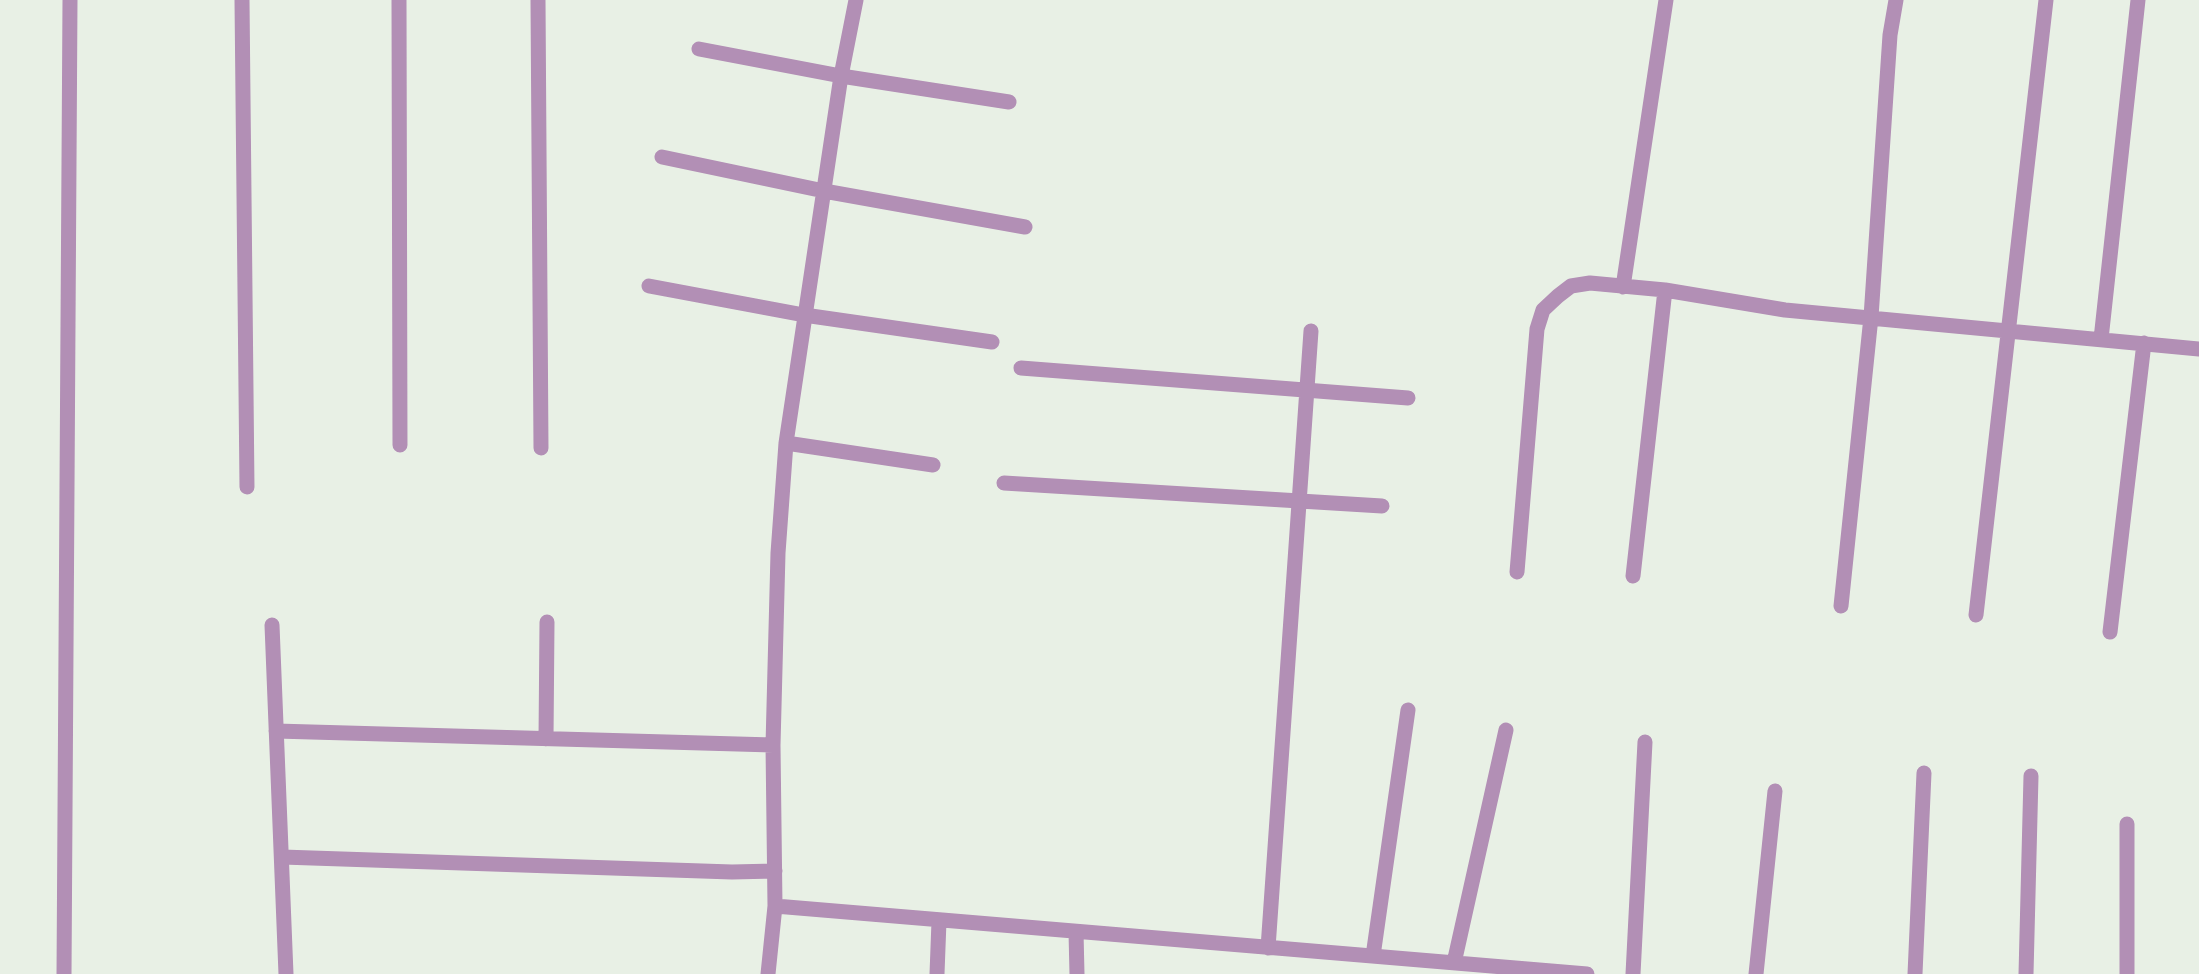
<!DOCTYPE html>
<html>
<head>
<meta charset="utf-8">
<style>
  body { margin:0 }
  canvas { display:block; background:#e8f0e5 }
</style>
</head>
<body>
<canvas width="2199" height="974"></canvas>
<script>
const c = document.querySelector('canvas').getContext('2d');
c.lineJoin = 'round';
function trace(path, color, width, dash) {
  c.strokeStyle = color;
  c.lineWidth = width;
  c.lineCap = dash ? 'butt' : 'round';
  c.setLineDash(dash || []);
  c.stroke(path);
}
const minor = new Path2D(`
  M242,0l5,487
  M399,0l1,445
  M538,0l3,448
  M699,49l142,27 168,26
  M662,157l162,34 201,36
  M649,286l155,29 188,27
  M1623,287l43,-287
  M2101,339l37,-339
  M1021,368l387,30
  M786,443l147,22
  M1004,483l378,23
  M1517,572l20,-243 6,-19 15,-14 13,-10 19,-3 75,7 120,20 414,39
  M1633,576l32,-286
  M1841,606l30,-289 19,-282 6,-35
  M1976,615l70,-615
  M272,625l14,349
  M2110,632l34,-289
  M276,731l497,14
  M546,739l1,-117
  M282,857l450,15 43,-1
  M775,906l812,68
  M1076,932l1,42
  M1268,948l43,-617
  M1373,956l35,-246
  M1454,963l52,-233
  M64,974l6,-974
  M768,974l7,-68 -2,-161 5,-192 8,-110 55,-367 15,-76
  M937,974l2,-53
  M1633,974l12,-232
  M1756,974l19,-183
  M1915,974l9,-201
  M2026,974l5,-198
  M2127,974v-150`);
trace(minor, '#b28fb5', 15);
</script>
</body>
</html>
